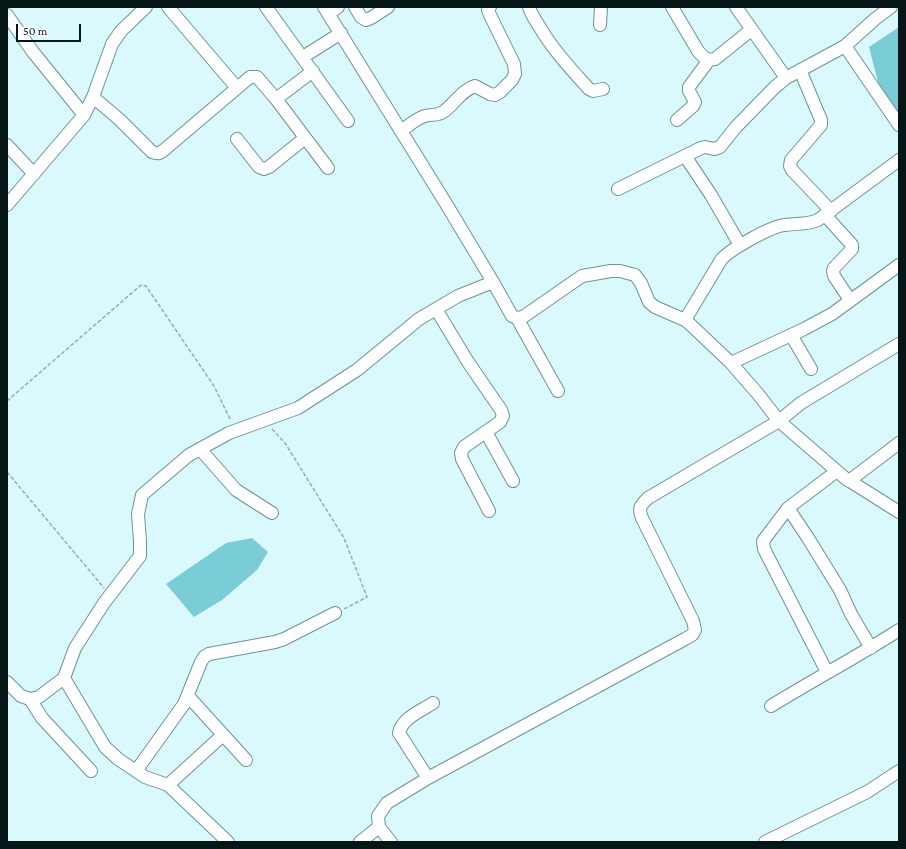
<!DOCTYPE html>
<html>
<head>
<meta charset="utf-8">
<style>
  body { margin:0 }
  #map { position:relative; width:906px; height:849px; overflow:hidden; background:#daf9fd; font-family:"Crimson Pro",serif }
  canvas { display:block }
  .frame { position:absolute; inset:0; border:8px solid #061516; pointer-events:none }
  .scale { position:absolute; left:16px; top:24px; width:65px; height:18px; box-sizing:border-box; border:2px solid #061516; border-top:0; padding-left:5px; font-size:12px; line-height:14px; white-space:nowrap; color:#061516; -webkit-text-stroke:3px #fff; paint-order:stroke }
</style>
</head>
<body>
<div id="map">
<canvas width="906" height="849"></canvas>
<div class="frame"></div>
<div class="scale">50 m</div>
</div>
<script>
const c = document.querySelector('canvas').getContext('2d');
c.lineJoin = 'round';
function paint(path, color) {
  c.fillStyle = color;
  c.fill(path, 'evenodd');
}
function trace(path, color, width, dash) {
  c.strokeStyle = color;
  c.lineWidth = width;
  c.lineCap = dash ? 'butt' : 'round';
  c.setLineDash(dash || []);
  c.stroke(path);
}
const water = new Path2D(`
  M899,27v86l-20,-27 -10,-39z
  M252,538l16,14 -11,18 -35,30 -28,17 -28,-33 60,-41z`);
const path = new Path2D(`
  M7,401l134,-116 5,1 68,100 17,35
  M272,429l13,14 59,95 23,59 -23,12
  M7,472l97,116`);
const minor = new Path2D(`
  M168,7l69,81
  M266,7l82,114
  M324,7l121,195 48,80 19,34 5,2 6,-1 59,-41 29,-5h9l15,4 6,8 8,19 6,5 30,13 7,6 39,37 27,31 21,27 66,57 54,34
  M355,7l6,10 5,3 5,-2 17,-11
  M529,7c2,7 6,13 10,19 14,24 32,43 50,63l4,2 10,-2
  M672,7l26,44c6,7 9,10 17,8l36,-29
  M736,7l50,71
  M328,14l10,-7
  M7,15l26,37 51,63
  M600,25l1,-18
  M845,46l54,79
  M303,57l38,-24
  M800,70l21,50v5l-30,35 -1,6 2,4 39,41
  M93,97l27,23 32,32c5,2 7,2 12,-2l86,-73h7l19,22 52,69
  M276,99l37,-28
  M677,120l16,-14 2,-4 -6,-11v-4l20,-27
  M401,131c7,-5 16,-13 24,-15 7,-2 12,0 18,-4 12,-8 17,-21 32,-26l15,8 5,1 5,-3 12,-12 3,-6 -1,-10 -24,-49 -2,-5 2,-3
  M237,139l22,28 5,2 5,-2 36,-29
  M7,145l27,29
  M685,156l26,39 29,50
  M618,189l83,-41 4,-1 9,2 6,-2 16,-20 39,-40 11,-9 59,-32 30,-27 16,-12
  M7,205l77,-90 9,-18 19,-53 9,-13 25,-24
  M825,215l27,30v4l-18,19 -1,3 1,5 16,24
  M436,309l32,53 33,48 2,6 -3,6 -36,25 -3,6 1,6 27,52
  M517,318l41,73
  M685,320l36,-60c8,-10 50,-34 64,-35 12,-2 22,0 33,-5l81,-60
  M791,335l20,34
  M731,363l73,-34 28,-15 67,-49
  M486,432l27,49
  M200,449l36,41 36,23
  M849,481l50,-38
  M788,508l20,30 32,52 11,24 20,34
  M827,672l-63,-123 -1,-8 25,-33 49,-37
  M64,678l41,69 13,12 27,18 23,8 60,57
  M7,682l14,14 9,3 9,-2 25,-19 11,-30 29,-45 36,-47v-15l-2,-27 4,-19 47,-40 40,-22 69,-25 59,-38 62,-51 39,-23 35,-14
  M188,696l58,64
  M30,699l12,19 49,53
  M771,706c42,-26 86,-49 128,-76
  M136,771l48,-67 17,-42 3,-5 5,-3 66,-12 9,-3 51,-26
  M428,778l-29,-45c3,-15 22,-22 34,-30
  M168,785l55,-50
  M360,842l19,-15
  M391,842l-12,-15 -1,-11 9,-13 41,-25 257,-139 7,-4 3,-5 -2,-9 -51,-103c-4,-10 -2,-12 6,-20l131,-77 22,-18 98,-59
  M765,842l102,-50 32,-21`);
paint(water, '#7acdd6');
trace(minor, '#6d9296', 14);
trace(path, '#94adb0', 1.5, [4, 2]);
trace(minor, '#fff', 12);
</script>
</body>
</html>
